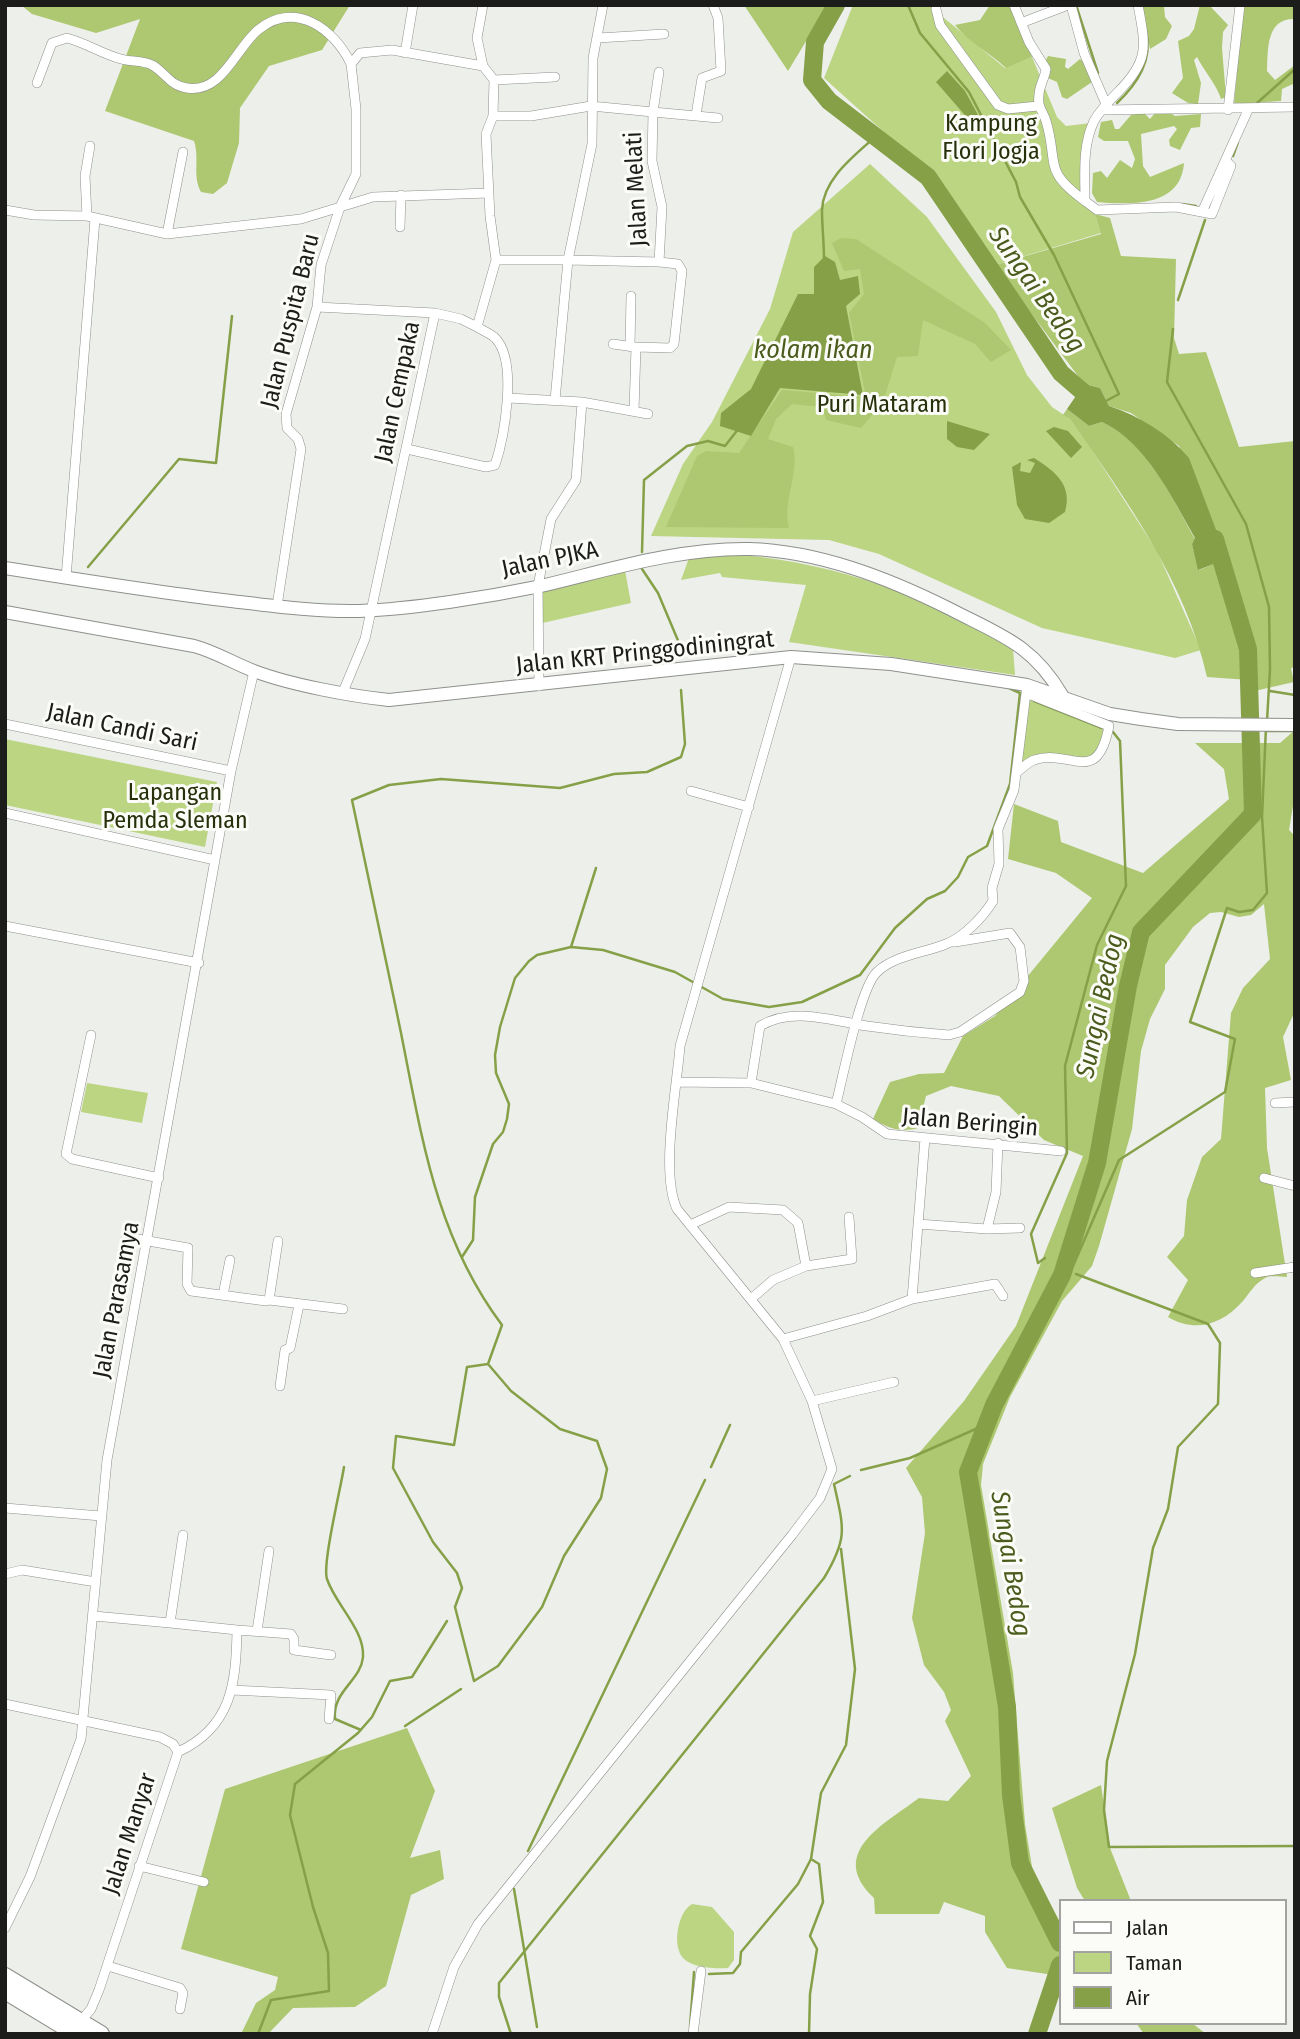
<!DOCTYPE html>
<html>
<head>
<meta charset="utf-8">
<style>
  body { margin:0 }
  #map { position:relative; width:1300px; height:2039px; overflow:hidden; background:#edefea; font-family:"Fira Sans Condensed",sans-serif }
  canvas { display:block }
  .frame { position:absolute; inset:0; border:7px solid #1c1d1b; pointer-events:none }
  .legend { position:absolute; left:1059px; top:1899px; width:228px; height:126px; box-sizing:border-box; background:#fbfcf8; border:2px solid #a2a3a0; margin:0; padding:9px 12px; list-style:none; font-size:21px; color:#1c1d1b }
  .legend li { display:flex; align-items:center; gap:14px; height:35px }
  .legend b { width:35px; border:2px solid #a2a3a0 }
</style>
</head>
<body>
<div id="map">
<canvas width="1300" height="2039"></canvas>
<div class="frame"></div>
<ul class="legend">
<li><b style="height:9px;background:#fff"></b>Jalan</li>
<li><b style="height:19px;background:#bbd583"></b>Taman</li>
<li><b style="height:19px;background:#86a048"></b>Air</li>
</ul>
</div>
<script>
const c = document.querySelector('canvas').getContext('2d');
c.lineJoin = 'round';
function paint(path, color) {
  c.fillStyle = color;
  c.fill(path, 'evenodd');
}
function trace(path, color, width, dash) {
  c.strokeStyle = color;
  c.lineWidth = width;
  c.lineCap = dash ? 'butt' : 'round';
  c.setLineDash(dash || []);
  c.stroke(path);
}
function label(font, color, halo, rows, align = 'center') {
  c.font = font + ' "Fira Sans Condensed",sans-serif';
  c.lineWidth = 6;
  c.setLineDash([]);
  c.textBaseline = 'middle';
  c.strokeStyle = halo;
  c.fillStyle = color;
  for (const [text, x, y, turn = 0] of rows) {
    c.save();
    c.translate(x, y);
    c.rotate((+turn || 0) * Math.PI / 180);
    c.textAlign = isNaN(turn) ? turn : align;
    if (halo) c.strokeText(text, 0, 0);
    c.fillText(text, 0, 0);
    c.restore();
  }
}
const green = new Path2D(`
  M853,5h81l-1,4 72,59 27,-11 25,60 9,9 25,-3 -8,81 12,10 6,19 -106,32 -59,-86 -112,-101z
  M870,164l57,53 69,95 31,63 25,32 18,12 18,25 69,107 44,99 -26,8 -133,-30 -163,-74 -50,-14 -178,-4 32,-72 29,-42 58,-113 23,-77z
  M743,555c94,9 191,42 270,94l2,26 -226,-33 17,-57 -84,-8 -2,-4 -39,7 8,-22z
  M624,565l7,38 -93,21v-38z
  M1025,695l82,30 -11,32 -52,1 -28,15z
  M5,739l212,43 -12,65 -200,-42z
  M87,1083l61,10 -6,30 -61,-11z
  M692,1904l20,3 22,25v28l-6,8c-12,1 -34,0 -44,-9 -13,-12 -6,-48 8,-55z`);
const forest = new Path2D(`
  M21,5h329l-28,45 -53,16 -29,42 -1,35 -12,40 -14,11 -12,-2c-9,-17 -1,-33 -7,-51l-89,-30 35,-92 -44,14 -64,-19z
  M744,5h84l-40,66z
  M990,5h20l22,52 -26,11c-17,-16 -37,-25 -51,-43l25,-5z
  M1141,5l23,1 1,11 7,9 -6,13 -16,10z
  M1200,5h9l19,20 -5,7 -1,16 4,49 -5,2c-4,-14 -17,-28 -24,-42l-3,3 7,23 -3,21 -10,-1 -16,-10 11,-15 -5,-37 11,-5 5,-7z
  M1243,5h52v14c-29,-1 -27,30 -28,52l8,9 20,-15v18l-13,6 -1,12 -47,3z
  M1048,56l18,3 -1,8 3,2 12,-10 5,4 7,19 -25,17 -5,-2 -5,-15 -9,-4 1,-9 -4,-7z
  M1156,112h13l6,4 26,-2 -1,13 -9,1 -11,22 -10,-4 -1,-6 8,-11 -3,-3 -33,8 2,32 7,11 34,-14c-3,44 -53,42 -87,39l-5,-9 1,-20 8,-2 6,7 13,-18 12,8 3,-9 -7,-18h-24l-6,-4 3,-15 11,-2 3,9h4l12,-14 13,-2 6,6z
  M1095,214l15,4 11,38 55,3 -2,79 5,16 27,-2 33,95 56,-6v226l-4,1 3,14 -44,10 -1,-12 -42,-3c-21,-95 -82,-179 -137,-258l-7,-4 4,-6 22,17 13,-4c45,20 70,76 93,117l-3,5 7,26 27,-11 -47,-113 -48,-33 -22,-7 -9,-18 -16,-4 -89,-119 106,-31z
  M841,238l15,1 129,84 26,27 -20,12 -16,-18 -52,-24 -5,36 -21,1 -14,45 -22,26 -35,-8 -4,-13 -30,-3 -16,15 -8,20 25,8c7,27 -11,53 -4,81l-123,-1 31,-71 9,-5 33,2 43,-63 84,7 -17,-84 15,-19 -4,-25 -16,2 -12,-28z
  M1295,730v64l-6,36 6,6v175l-12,26 8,43 -26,8 2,60 20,129c-7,0 -16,-2 -22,1 -11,6 -15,15 -23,24 -21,23 -47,31 -74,15l20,-37 -21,-23 17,-21 3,-36 15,-43 19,-18 10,-126 12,-25 27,-29 -6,-55 -13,11 -12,2 -18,-5 -11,1 -17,14 -28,38v24l-15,30 -9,32 -9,78 -33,117 -7,20 -30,35 -52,96 -27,67 -2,21 32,188 12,151 8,49 27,49v54l-53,-8 -22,-36v-16l-41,-14 -5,12h-64l-1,-16c-47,-45 9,-73 45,-100l29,3 23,-25 -26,-55 6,-11 -7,-18 -20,-27 -12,-47 13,-85 -3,-36 -16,-29 58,-67 52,-75 67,-170 -39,-16 -45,-44 -48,-10 -25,10 -8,32c-18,5 -30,0 -45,-9l17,-37 29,-8 25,-1 19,-37 32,-20 97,-118 -36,-25 -48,-14 6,-55 44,17 3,21 82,31 86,-74 -5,-30 -29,-26h85z
  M407,1728l28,63 -25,67 30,-8 4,29 -33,16 -25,91 -31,21 -62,1 -25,26h-27l15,-31 19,-13 3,-13 -97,-28 44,-160z
  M1101,1785l9,63 21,53h-46l-8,-13 -25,-80z
  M1136,2023h56l14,11h-62z`);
const water = new Path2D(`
  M947,71l18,20 19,35 -7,3 -41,-47z
  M825,256l10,6 5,18 18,-4 2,18 -14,12 17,89 -83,-7 -29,48 -31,-10 1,-13 30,-24 47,-95h16v-27z
  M1084,384l16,4 9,18c30,10 59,27 80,52l38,101 -29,11 -6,-26 3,-6c-23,-40 -49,-96 -93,-116l-13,4 -22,-17z
  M947,421l43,13 -16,16 -17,-3 -10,-8z
  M1054,427l14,4 14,16 -11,11 -25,-27z
  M1034,458c21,13 39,27 31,54l-16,11 -24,-4 -8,-14 -5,-38 9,-5 -1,9 10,2 5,-10 -8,-3z`);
const stream = new Path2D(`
  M908,5l12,28 49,59 47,90 4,15 34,58 65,139 -15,8
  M1076,5l22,68
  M1117,103c21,-20 36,-43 29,-73
  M1256,104l39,-35
  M1233,156l5,-14
  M1182,204l14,2
  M824,259c0,-16 -2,-33 -2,-49 1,-31 32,-54 53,-73
  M1178,300l27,-80
  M1173,329l-6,53 79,142 23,83 1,62 -3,52
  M642,552l2,-72 43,-34 21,-5 17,5 14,-18
  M88,567l91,-108 37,4 16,-147
  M642,569l16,24 24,57
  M1009,688l13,6
  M1270,691l25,4
  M1034,701l68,27
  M1267,731h28
  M571,947l25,-79
  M462,1257l11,-17 2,-43 18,-53 10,-12 4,-13 2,-15 -13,-31 -1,-18 5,-28 15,-49 14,-17 8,-6 34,-8 32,3 72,22 48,27 46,8 33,-5 58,-27 35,-47 32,-29 18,-8 13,-14 10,-20 19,-11 23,-62 10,-91
  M1045,1258l-7,5 -7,-29 36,-81 -2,-87 32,-121 29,-59 -6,-145 -7,-9
  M1073,1266l46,-106 106,-68 10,-53 -45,-17 37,-114 12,4 14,-2 14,-17 -5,-76 4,-90
  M1076,1274l132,50 12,19 -2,61 -40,43 -10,62 -15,39 -18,106 -28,107 -3,49 5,37 186,-1
  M488,1364l-21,3 -13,78 -58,-9 -3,32 40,74 24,31 5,15 -7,19 19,74 24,-15 44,-59 22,-51 37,-58 6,-29 -10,-28 -37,-12 -49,-38 -23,-27 14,-39c-66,-88 -80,-187 -101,-292 -16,-78 -33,-156 -49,-233l37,-15 52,-6 119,9 54,-14 33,-2 34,-15 4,-13 -4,-54
  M344,1467c-3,20 -22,97 -17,112 8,25 38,51 36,78 -2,24 -31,34 -28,62l26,11
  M711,1467l19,-42
  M861,1470l49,-12 77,-34
  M405,1726l56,-37
  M528,1851l177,-371
  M514,1889l23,138
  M709,1974l24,-1 7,-9 1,-12 57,-68 13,-25 10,-66 25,-48 9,-76 -14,-120
  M690,2027l4,-55
  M258,2034l13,-34 58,-9 -1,-38 -15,-46 -23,-92 5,-31 63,-51 14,-16 18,-36 22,-4 35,-56
  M511,2034l-12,-37v-14l325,-405c24,-40 20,-49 10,-94l16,-8
  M809,2034l1,-40 7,-45 -7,-13 13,-34 -4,-38 -8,-5`);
const river = new Path2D(`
  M836,5l-21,37 -3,38 17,21 99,76 133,196 37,32
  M1060,1943l-40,-80 -9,-68 -4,-88 -39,-235 26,-67 68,-130 35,-112 31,-177 13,-54 112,-118 -5,-165 -33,-110
  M1037,2034l23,-69`);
const street = new Path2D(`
  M483,5l-6,33 6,28 11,14 -1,36 -7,18 4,82 6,44
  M1014,5l15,37 17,27c-1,9 -7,17 -7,26 -2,12 4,16 7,26 13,43 -4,49 39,80
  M1071,5l13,48 22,51
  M1138,5c8,42 11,56 -20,87 -9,9 -18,18 -24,29 -12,25 -9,54 -9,80l12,9 79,-3 36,7 19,-48 -5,-5
  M936,9l4,16 58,80 10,4 30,-3
  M1021,23l47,-18
  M598,38l66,-4
  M405,53l8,-48
  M659,72l-6,40 65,6
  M494,80l61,-3
  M37,83l15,-40 15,-5c19,5 35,16 54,21 11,3 21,1 31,6 13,7 18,21 35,23 35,6 49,-40 71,-58 36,-30 76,-2 93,34
  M1102,110l193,-3
  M1228,110l12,-105
  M696,115l6,-37 19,-7 -3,-53 -5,-13
  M493,116h38l60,-10 62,6 -1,49 10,46 -3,55 -91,-2 -13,140
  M5,210l29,5 53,1 80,18 134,-15 72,-22 116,-4
  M1202,212l46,-102
  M87,216l-2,-40 5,-30
  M400,227l1,-32
  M167,234l16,-82
  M317,307l118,6
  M613,344l21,3
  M630,346l1,-50
  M508,398l74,4 -6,78 -25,39 -13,67 1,100
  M582,402l66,12
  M634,411l2,-64 34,1 4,-4 8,-73 -4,-7 -19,-2
  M407,449l79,18 9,-2c9,-27 23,-102 1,-126 -4,-5 -13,-8 -19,-12
  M66,578l29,-359
  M277,606l24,-157 -3,-10 -11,-11 -1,-14 31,-107 4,-42 19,-58 16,-33v-65l-5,-45 9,-11 32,-3 91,16
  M343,692l22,-53 70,-326 26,6 16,8 19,-67h72l24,-116 1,-86 10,-53
  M5,724l226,47
  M1016,773c5,-4 11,-10 18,-13 37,-12 63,28 75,-34l-83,-33
  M691,791l58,16
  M5,813l210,47
  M5,926l194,37
  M91,1035l-25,119 6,5 87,19
  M677,1082l74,1 85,21 26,13 25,17 174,17
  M751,1083l9,-57c33,-20 73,-5 107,0 27,4 54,7 82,9l11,-3 60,-40 4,-11 -4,-34 -10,-14 -55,9
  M1275,1103l20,-1
  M836,1104c7,-27 24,-116 41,-132 18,-17 47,-19 69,-28 18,-7 37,-27 47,-43l-1,-13 7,-24 -1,-35 16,-39 13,-105
  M1264,1178l31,8
  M918,1224l69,5 33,-1
  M690,1225l39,-18 54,3 15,13 8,43 -33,14 -22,19
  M987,1229l9,-37 2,-49
  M126,1237l62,11 -1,36 4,7 75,10 3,-1 9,-59
  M806,1266l46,-7 -3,-42
  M1255,1273l40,-6
  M223,1295l7,-35
  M912,1299l83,-15 8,12
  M269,1300l74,9
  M783,1339l84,-23 45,-17 13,-161
  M280,1386l5,-36 5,-2 9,-43
  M812,1401l82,-19
  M5,1508l96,8
  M5,1574l17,-4 74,12
  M94,1616l76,7 13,-88
  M170,1623l67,7c-1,53 -5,97 -59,122
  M237,1630l54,4 3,5v11l37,5
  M257,1631l12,-80
  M232,1690l99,5 -2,24
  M5,1704l155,33 13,7 5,8 -79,238 -8,19 -10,12
  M139,1866l65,16
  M5,1928l25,-51 51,-138 26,-279 124,-689 23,-100
  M108,1966l72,22 3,5 -3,16
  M432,2034l22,-67 24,-43 314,-389 28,-37 12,-29 -20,-68 -29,-62 -106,-130c-17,-36 0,-122 3,-163l111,-389
  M693,2034l8,-63`);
const secondary = new Path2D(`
  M5,568c75,12 151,24 226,33 42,5 86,11 128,10 54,-2 129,-14 182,-25 68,-16 136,-38 208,-37 70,2 139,29 201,60 50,26 82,35 112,86
  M5,612l189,34c22,6 39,17 60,25 37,14 97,25 135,29l402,-43 100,7 136,21 83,29 31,5 37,5 117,1`);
const highway = new Path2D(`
  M5,1976l96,58
  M5,1991l71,43`);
const parkNames = [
  ["Kampung",991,124],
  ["Flori Jogja",991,152],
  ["Puri Mataram",882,405],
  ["Lapangan",175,793],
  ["Pemda Sleman",175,821]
];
const streetNames = [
  ["Jalan Melati",637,189,-93],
  ["Jalan Puspita Baru",291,321,-76],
  ["Jalan Cempaka",398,392,-78],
  ["Jalan PJKA",550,560,-12],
  ["Jalan KRT Pringgodiningrat",645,653,-6],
  ["Jalan Candi Sari",122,728,12],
  ["Jalan Beringin",970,1123,5],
  ["Jalan Parasamya",117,1300,-79],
  ["Jalan Manyar",130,1834,-72]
];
const waterNames = [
  ["Sungai Bedog",1036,290,55],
  ["kolam ikan",813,351],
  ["Sungai Bedog",1101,1006,-78],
  ["Sungai Bedog",1010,1564,81]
];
paint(green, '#bbd583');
paint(forest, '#adc870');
paint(water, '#86a048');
trace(stream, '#86a048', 2.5);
trace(river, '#86a048', 18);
trace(street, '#8e908c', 10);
trace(secondary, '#8e908c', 14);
trace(highway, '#8e908c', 18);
trace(street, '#fff', 9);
trace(secondary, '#fff', 12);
trace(highway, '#fff', 16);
label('24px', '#26310b', '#fbfcf8', parkNames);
label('24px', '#1c1d1b', '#fbfcf8', streetNames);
label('italic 26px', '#4a5b1c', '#fbfcf8', waterNames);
</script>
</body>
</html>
